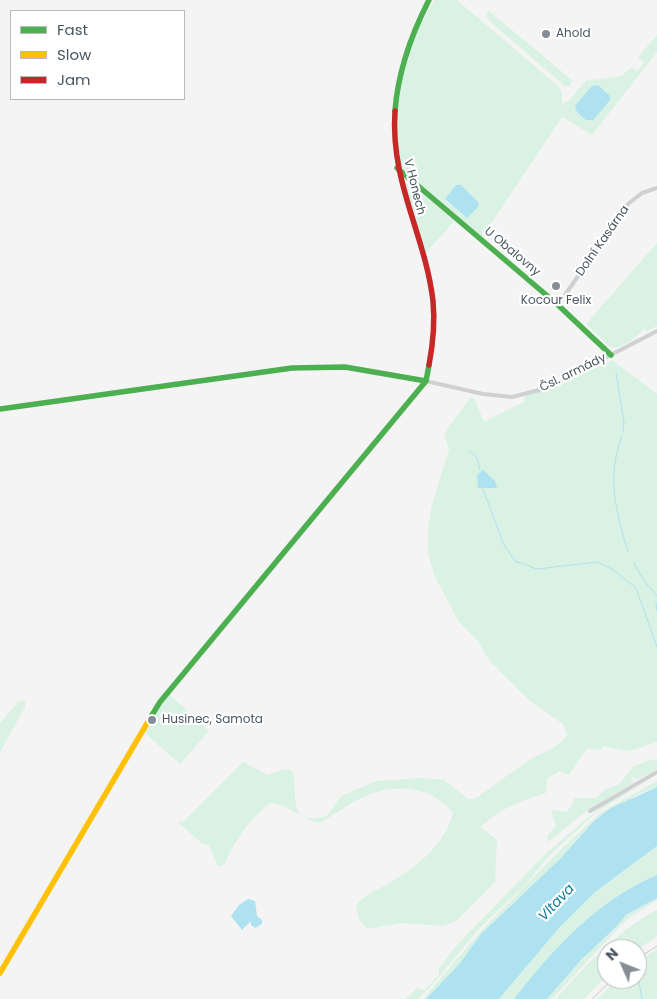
<!DOCTYPE html>
<html>
<head>
<meta charset="utf-8">
<style>
  body { margin:0 }
  #map { position:relative; width:657px; height:999px; overflow:hidden; background:#f4f4f4; font-family:Poppins,sans-serif }
  canvas { display:block }
  .legend { position:absolute; left:10px; top:10px; width:175px; height:90px; box-sizing:border-box; background:#fff; border:1px solid #b7bbc0; margin:0; padding:6px 9px; list-style:none; font-size:15px; color:#4a5661 }
  .legend li { display:flex; align-items:center; gap:10px; height:25px }
  .legend b { width:25px; border:1px solid #b7bbc0 }
  .north { position:absolute; left:597px; top:939px; width:50px; height:50px; box-sizing:border-box; background:#fff; border:1px solid #b7bbc0; border-radius:50%; rotate:314deg; font-size:14px; font-weight:700; line-height:20px; text-align:center; color:#4a5661 }
  .north::after { content:''; display:block; margin:auto; width:18px; height:22px; background:#868d94; clip-path:polygon(50% 0,100% 100%,50% 72%,0 100%) }
</style>
</head>
<body>
<div id="map">
<canvas width="657" height="999"></canvas>
<ul class="legend">
<li><b style="height:6px;background:#4caf50"></b>Fast</li>
<li><b style="height:6px;background:#ffc107"></b>Slow</li>
<li><b style="height:6px;background:#c62828"></b>Jam</li>
</ul>
<div class="north">N</div>
</div>
<script>
const c = document.querySelector('canvas').getContext('2d');
c.lineJoin = 'round';
function paint(path, color) {
  c.fillStyle = color;
  c.fill(path, 'evenodd');
}
function trace(path, color, width, dash) {
  c.strokeStyle = color;
  c.lineWidth = width;
  c.lineCap = dash ? 'butt' : 'round';
  c.setLineDash(dash || []);
  c.stroke(path);
}
function label(font, color, halo, rows, align = 'center') {
  c.font = font + ' Poppins,sans-serif';
  c.lineWidth = 4.5;
  c.setLineDash([]);
  c.textBaseline = 'middle';
  c.strokeStyle = halo;
  c.fillStyle = color;
  for (const [text, x, y, turn = 0] of rows) {
    c.save();
    c.translate(x, y);
    c.rotate((+turn || 0) * Math.PI / 180);
    c.textAlign = isNaN(turn) ? turn : align;
    if (halo) c.strokeText(text, 0, 0);
    c.fillText(text, 0, 0);
    c.restore();
  }
}
const green = new Path2D(`
  M435,0h22l101,86 4,6v12l6,-3 18,-20 35,-5 11,-9 2,3 4,1 6,-9 -6,-5 19,-22v17l-65,83 -30,-18 -80,120 -82,-71c-2,-16 -5,-33 -4,-50 2,-41 16,-82 39,-116zM456,185h5l18,18 -12,15 -22,-18z
  M489,11l83,69 -2,6h-5l-78,-67 -1,-6z
  M409,182l45,39 -29,33 -21,-70z
  M657,243v83l-10,5 -3,-3c-7,9 -22,22 -34,19l-24,-23z
  M612,360l45,34v348l-28,9 -25,-5 -4,4 -13,-2 -18,27 -9,-4 -13,8 -1,14c-27,8 -44,15 -66,34l17,13 -2,42 -38,38 -13,6 -42,-3 -35,6 -8,-9 -3,-15c9,-10 17,-13 28,-19 30,-17 60,-39 69,-73 -20,-25 -50,-29 -80,-20 -19,6 -36,21 -54,30 -18,-4 -31,-19 -49,-20 -21,16 -36,39 -46,62l-6,2 -9,-22 -7,-2 -25,-21 7,-1 59,-59 24,13 18,-6 6,1c11,17 -10,58 36,46l14,-20 35,-15 46,-3 22,2 24,19h7c17,-12 34,-25 51,-37 14,-10 32,-12 41,-28l-4,-10 -32,-22 -40,-39 -13,-22 -19,-19 -25,-47 -6,-22v-24l4,-24 17,-56 -5,-15 26,-36h4l10,24 40,-20 1,-7 27,-6z
  M169,694l40,37 -29,33 -35,-31z
  M25,700v7l-25,45v-29l18,-21z
  M657,759v10l-21,11 -2,-3 -3,1 3,3 -2,2 -44,27 -40,32 -1,-6 9,-10 -5,-16 16,2 8,-14h21l10,-9 12,-4 15,-18 13,-6z
  M649,780l-51,31 -50,46 -22,27 -47,45 -46,55 -15,15h-12l11,-11 7,2 15,-15v-7l17,-22 90,-93 57,-48z
  M657,781v6l-19,7 -44,27 -34,38 -79,75 -21,29 -34,36h-3l58,-68 78,-80 41,-38z
  M657,846v29c-61,25 -103,74 -143,124h-15l60,-71 36,-36z
  M657,898v2l-31,20 -74,79h-5l34,-39 34,-32 11,-13z
  M657,910v26l-20,14 -30,-1v27l-23,23h-28c29,-33 62,-69 101,-89z
  M657,949v50h-60l21,-20h19v-16z`);
const water = new Path2D(`
  M598,85l12,11v4l-17,20h-7l-9,-8 -2,-6 17,-20z
  M456,185h5l18,18 -1,4 -11,11 -22,-19z
  M483,470l12,11 2,7h-19l-1,-13z
  M657,787v59l-62,46 -36,36 -60,71h-73l34,-36 21,-29 79,-75 34,-38 17,-13z
  M657,875v23l-31,17 -11,13 -34,32 -34,39h-33c39,-50 83,-99 143,-124z
  M248,899l7,2 2,15 5,4v4l-7,4 -4,-3v-4l-9,9 -11,-14 8,-11z`);
const stream = new Path2D(`
  M616,373l8,49 -1,10
  M622,436c-16,43 -6,74 6,116
  M469,450l8,8 3,12
  M483,489l21,56 11,16 22,8 60,-7 15,7 24,19 21,59
  M634,563l10,18 13,15
  M656,603l1,8
  M637,972l5,27`);
const street = new Path2D(`
  M558,305l70,-101 14,-11 15,-5
  M426,381l57,13 29,3 35,-9 110,-57
  M590,811l67,-39`);
const fast = new Path2D(`
  M395,111c3,-40 16,-76 34,-111
  M397,168l161,137 53,50
  M0,409l292,-41 53,-1 81,14
  M149,720l11,-18 266,-321 3,-16`);
const slow = new Path2D(`
  M0,973l149,-253`);
const jam = new Path2D(`
  M395,111c-5,71 30,123 38,190 2,21 0,43 -4,64`);
const rail = new Path2D(`
  M637,959l20,-13
  M592,999l21,-20`);
const markers = [
  [546,34,5,"#868d94"],
  [556,286,5,"#868d94"],
  [152,720,5,"#868d94"]
];
const poiNames = [
  ["Ahold",556,34],
  ["Kocour Felix",556,301,"center"],
  ["Husinec, Samota",162,720]
];
const streetNames = [
  ["V Honech",414,187,76],
  ["Dolní Kasárna",603,241,-55],
  ["U Obalovny",512,252,40],
  ["Čsl. armády",573,373,-26]
];
const waterNames = [
  ["Vltava",557,903,-47]
];
paint(green, '#d9f2e3');
paint(water, '#aee2f0');
trace(stream, '#aee2f0', 1);
trace(street, '#ced0d2', 4);
trace(fast, '#4caf50', 5.5);
trace(slow, '#ffc107', 5.5);
trace(jam, '#c62828', 5.5);
trace(rail, '#c9cacc', 1);
for (const [x, y, r, color] of markers) {
  const dot = new Path2D();
  dot.arc(x, y, r, 0, 2 * Math.PI);
  c.fillStyle = color;
  c.fill(dot);
  trace(dot, '#fff', 2);
}
label('12px', '#4a5661', '#fff', poiNames, 'left');
label('12px', '#4a5661', '#fff', streetNames);
label('italic 14px', '#0c7c9b', '#fff', waterNames);
</script>
</body>
</html>
